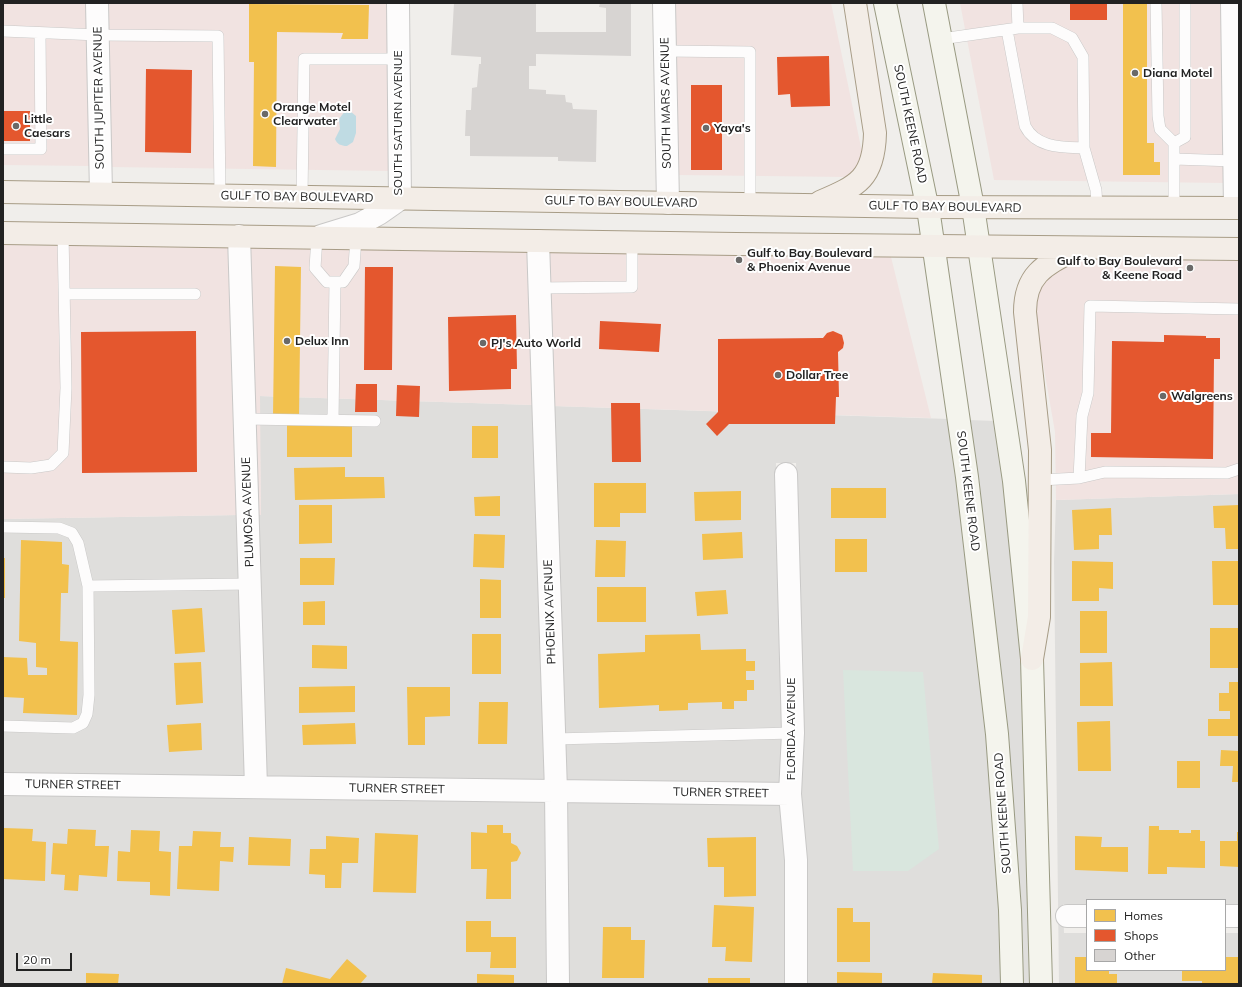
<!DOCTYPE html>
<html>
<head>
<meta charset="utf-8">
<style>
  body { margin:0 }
  #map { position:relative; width:1242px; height:987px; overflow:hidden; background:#f0eeeb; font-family:Mulish,sans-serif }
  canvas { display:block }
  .frame { position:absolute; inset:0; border:4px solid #222; pointer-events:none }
  .legend { position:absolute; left:1086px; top:899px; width:140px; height:72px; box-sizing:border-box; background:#fff; border:1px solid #a7a7a7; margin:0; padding:5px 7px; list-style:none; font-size:12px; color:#222 }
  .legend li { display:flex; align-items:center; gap:8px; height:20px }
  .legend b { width:20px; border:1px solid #a7a7a7 }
  .scale { position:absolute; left:16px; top:953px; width:56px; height:18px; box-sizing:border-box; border:2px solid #222; border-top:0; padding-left:5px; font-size:12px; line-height:14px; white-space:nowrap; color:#222; -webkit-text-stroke:3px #fff; paint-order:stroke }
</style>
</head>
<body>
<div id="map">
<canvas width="1242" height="987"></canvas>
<div class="frame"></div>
<ul class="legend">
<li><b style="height:11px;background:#f2c14e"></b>Homes</li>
<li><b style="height:11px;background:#e4572e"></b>Shops</li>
<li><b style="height:11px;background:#d7d4d2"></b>Other</li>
</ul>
<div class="scale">20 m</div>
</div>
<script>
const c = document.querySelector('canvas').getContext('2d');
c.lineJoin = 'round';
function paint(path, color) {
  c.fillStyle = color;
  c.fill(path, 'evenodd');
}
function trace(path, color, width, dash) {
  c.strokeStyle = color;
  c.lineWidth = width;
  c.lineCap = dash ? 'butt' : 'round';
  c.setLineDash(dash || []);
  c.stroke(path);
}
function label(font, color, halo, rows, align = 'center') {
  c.font = font + ' Mulish,sans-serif';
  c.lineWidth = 4;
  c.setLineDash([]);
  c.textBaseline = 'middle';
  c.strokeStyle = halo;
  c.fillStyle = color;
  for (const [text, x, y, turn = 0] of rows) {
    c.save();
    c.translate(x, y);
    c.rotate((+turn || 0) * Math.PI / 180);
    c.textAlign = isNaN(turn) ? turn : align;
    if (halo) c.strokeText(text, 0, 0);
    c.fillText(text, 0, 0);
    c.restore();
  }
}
const residential = new Path2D(`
  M259,396l274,9 13,375 -281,-4 -7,-261 3,-1z
  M553,406l396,13 39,316 13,176 1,73h-196l-6,-190 3,-54 -7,-277h-20l8,278 -3,42 -216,-3z
  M968,420l28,1 8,62 18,175 -2,9 2,1 9,316h-10z
  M1239,494v410h-14v-4h-138v4h-24l1,29h23v37h138v-37h14v51h-180l-5,-422 2,-62z
  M238,515l8,261 -243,-3v-254z
  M3,795l543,7 2,182h-545z
  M566,802l216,3 4,55 1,124h-219z`);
const commercial = new Path2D(`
  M3,3h84l4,163 -88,-1z
  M107,3h281l2,168 -280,-4z
  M674,3h157l32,154 -10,16 -6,4 -170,-2z
  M960,3h263l2,180 -231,-3z
  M3,245l226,3 9,267 -235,4z
  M249,248l61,1v2l6,-2 212,3 5,153 -273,-9 1,119h-3z
  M548,252l343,5 40,161 -378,-12z
  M1080,259l159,2v233l-183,6 -1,-68 -21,-121 5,-25 12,-12z`);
const wetland = new Path2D(`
  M843,670l80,2 16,177 -31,22h-55z`);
const water = new Path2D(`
  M345,111h5l6,5v17l-3,9 -6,4c-6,0 -10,-2 -12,-7l5,-10 -1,-10z`);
const homes = new Path2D(`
  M1123,3h24v140h7v19h6v13h-37z
  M249,4l120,1 -1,34h-27l2,-6 -66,-1 -1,135 -23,-1 1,-104h-5z
  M275,266l26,1 -2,150 -26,-1z
  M287,424h65v33h-65z
  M472,426h26v32h-26z
  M345,467v10h39l1,21 -90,2 -1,-32z
  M594,483h52v30h-26v14h-26z
  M831,488h55v30h-55z
  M741,491v29l-46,1 -1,-29z
  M500,496v20h-25l-1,-19z
  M299,505h33v38l-33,1z
  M1239,505v44h-13l-1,-21h-11l-1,-22z
  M1111,508l1,27h-13v14l-25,1 -2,-40z
  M742,532l1,26 -40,2 -1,-26z
  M474,534l31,1 -1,33 -31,-1z
  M835,539h32v33h-32z
  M21,540l41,2v22l7,1 -1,28h-7l-1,48 18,1 -1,73 -54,-2 1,-15 -21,-1v-40l24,1 1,17h19v-7l-11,-1v-24l-17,-2z
  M596,540l30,1 -1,36h-30z
  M3,558h2v40h-2z
  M300,558h35l-1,27h-34z
  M1072,561l41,1v27l-14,-1v13h-27z
  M1212,561h27v44h-26z
  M480,579l21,1v38h-21z
  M597,587h49v35h-49z
  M726,590l2,24 -31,2 -2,-24z
  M325,601v24h-22v-23z
  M202,608l3,44 -30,2 -3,-44z
  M1080,611h27v42h-27z
  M1210,628h29v40h-29z
  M472,634h29v40h-29z
  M700,634l1,16 45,-1v12h9v10h-9v9h8v10h-7v11h-13v8h-12v-7l-34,1v7l-29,1v-6l-60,3 -1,-54 47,-2v-17z
  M312,645l35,1v23l-35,-1z
  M201,662l2,41 -27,2 -2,-42z
  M1112,662l1,44h-33v-43z
  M1229,682h10v54h-31v-17h22v-8h-11v-18h10z
  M355,686v26l-56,1v-26z
  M407,687h43v29l-25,1v28h-17z
  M479,702h29l-1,42h-29z
  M1110,721l1,50h-33l-1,-49z
  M201,723l1,27 -33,2 -2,-27z
  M355,723l1,21 -53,1 -1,-20z
  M1221,750l18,1v31h-7l1,-16h-13z
  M1177,761h23v27h-23z
  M487,825h16v8h8v10l6,3 4,7 -4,8 -6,1v37h-25l1,-30h-16v-37l16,1z
  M1149,826h10v4h20v3h12v-3h9v11h5v27l-38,-1v7h-19z
  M4,828l29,1 -1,12 14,1 -1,39 -42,-2z
  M68,829l28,1 -1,16h14l-2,31 -28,-2 -1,16 -14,-1 1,-15 -14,-1 2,-31 14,1z
  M131,830l29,1 -1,20 12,1 -1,44 -20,-1v-13l-33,-1 1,-30 12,1z
  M193,831l28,1 -1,15h14l-1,15 -13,-1 -1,30 -42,-2 2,-43h13z
  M1237,832h2v35l-19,-1v-25h17z
  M375,833l43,2 -2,58 -43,-1z
  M326,836l33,2 -1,25h-16l-1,25h-16v-13l-16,-1 1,-25h16z
  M1075,836l27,1 -1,10h27v25l-53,-2z
  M249,837l42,2 -1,27 -42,-1z
  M756,837v59l-32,1v-30h-16l-1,-29z
  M714,905l40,2 -2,55 -27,-1 1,-14h-14z
  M837,908h16v14h17v40h-33z
  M466,921h25v16h25v31h-26l1,-16h-25z
  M603,927h28v13h14l-1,38h-42z
  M1075,957h12v13h22v4h8v10h-42z
  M1225,957h14v27h-37v-3h-20v-11h43z
  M347,959l20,17 -7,8h-78l4,-16 44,11z
  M837,972l45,1v11h-45z
  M86,973l33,1 -1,10h-32z
  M933,973l49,2v9h-50z
  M477,974l37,1v9h-37z
  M708,978h42v6h-42z`);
const shops = new Path2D(`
  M1070,3h37v17h-37z
  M829,56l1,50 -39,1 -1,-13 -12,1 -1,-38z
  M146,69l46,1 -1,83 -46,-1z
  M691,85h31v85h-31z
  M3,111h27v30h-27z
  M365,267h28l-1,103h-28z
  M516,315l1,54h-6v20l-62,2 -1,-74z
  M600,321l61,3 -2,28 -60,-3z
  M196,331l1,141 -115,1 -1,-141z
  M833,331l9,4 2,8 -1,5 -5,4 1,45h-3l-1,27h-106l-12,12 -11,-12 12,-12v-73l105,-1 4,-5z
  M1164,335l42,1v2h14v21h-6l-1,100 -122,-2v-24h20l1,-92 52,1z
  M356,384h21v28h-22z
  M397,385l23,1 -1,31 -23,-1z
  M611,403h29l1,59h-29z`);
const building = new Path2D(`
  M454,3h82v29h70v-24l-7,-1 1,-4h31v53l-95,-2v12h-7v23l17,1v4l19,1 1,7 6,1 1,6 24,1 -1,52 -38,-1v-4l-88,-1v-20h-5l1,-26h5l1,-22 5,-1 2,-23h2v-7l-30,-2z`);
const service = new Path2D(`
  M1017,3l1,25
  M1156,3l2,113 2,13 14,14v65
  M1007,30l18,96c11,22 37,21 59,22
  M3,31l95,4 120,1 2,160
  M941,39l77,-11h34l20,10 11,19 1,91 12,42 1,18
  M666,51l84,1v152
  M1174,143l11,-6v-134
  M3,149h38l-1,-116
  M1174,159l61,2
  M302,197l2,-138h95
  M317,237l-2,31 12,14h16l11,-16 2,-28
  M539,288l93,-1v-45
  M66,294h129
  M245,419l130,2
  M333,419l2,-137
  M3,467l28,1 20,-3 12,-12 3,-65 -3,-154
  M1079,478l26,-6 122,1 12,-4
  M1040,480l39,-2 3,-62 6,-23 2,-87 149,3
  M3,527l56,1 13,5 6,10 10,43 162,-2
  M3,726l70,2 10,-5 4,-9 2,-19 -1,-109
  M554,739l239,-6`);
const minor = new Path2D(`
  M97,3l4,190
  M664,3l4,200
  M1232,3l3,205
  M239,236l17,551
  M321,236l39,-12 20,-11 20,-14 -2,-196
  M538,241l18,550 2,193
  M786,474l7,259 -3,61 6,66v124
  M3,784l787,10
  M1067,916h20
  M1225,916h14`);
const secondary = new Path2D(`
  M885,3l44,212 38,262 30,257 13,176 2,74
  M934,3l39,204 41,274 18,178 9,325`);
const primary = new Path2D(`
  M3,192l924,15 312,1
  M820,202c38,-16 54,-24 55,-69l-20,-130
  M3,233l733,11 503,5
  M1032,659l7,-42 1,-167 -15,-138c0,-38 20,-47 51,-63`);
const markers = [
  [1135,73,4,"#6a6968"],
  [265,114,4,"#6a6968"],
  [16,126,4,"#6a6968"],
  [706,128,4,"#6a6968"],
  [739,260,4,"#6a6968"],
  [1190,268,4,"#6a6968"],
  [287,341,4,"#6a6968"],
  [483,343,4,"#6a6968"],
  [778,375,4,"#6a6968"],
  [1163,396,4,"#6a6968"]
];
const poiNames = [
  ["Diana Motel",1143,73],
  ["Orange Motel",273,107],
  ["Clearwater",273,121],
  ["Little",24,119],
  ["Caesars",24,133],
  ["Yaya's",714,128],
  ["Gulf to Bay Boulevard",747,253],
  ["& Phoenix Avenue",747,267],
  ["Gulf to Bay Boulevard",1182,261,"right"],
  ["& Keene Road",1182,275,"right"],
  ["Delux Inn",295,341],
  ["PJ's Auto World",491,343],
  ["Dollar Tree",786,375],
  ["Walgreens",1171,396]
];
const streetNames = [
  ["SOUTH JUPITER AVENUE",99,98,-91],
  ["SOUTH MARS AVENUE",666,103,-91],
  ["SOUTH SATURN AVENUE",398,123,-90],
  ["SOUTH KEENE ROAD",910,124,78],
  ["GULF TO BAY BOULEVARD",297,197,1],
  ["GULF TO BAY BOULEVARD",621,202,1],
  ["GULF TO BAY BOULEVARD",945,207,1],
  ["SOUTH KEENE ROAD",968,491,83],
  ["PLUMOSA AVENUE",248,512,-92],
  ["PHOENIX AVENUE",550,612,-92],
  ["FLORIDA AVENUE",791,729,-90],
  ["TURNER STREET",73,785,1],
  ["TURNER STREET",397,789,1],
  ["TURNER STREET",721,793,1],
  ["SOUTH KEENE ROAD",1003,813,-94]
];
paint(residential, '#dfdedc');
paint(commercial, '#f1e3e1');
paint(wetland, '#d9e6de');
paint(water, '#bfdbe3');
paint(homes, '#f2c14e');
paint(shops, '#e4572e');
paint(building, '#d7d4d2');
trace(service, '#c9c8c7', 12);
trace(minor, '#c9c8c7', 24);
trace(secondary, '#999a82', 24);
trace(primary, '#a79c86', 24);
trace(service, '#fdfcfc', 11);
trace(minor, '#fdfcfc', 22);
trace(secondary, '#f4f4ed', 22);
trace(primary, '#f3ede7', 22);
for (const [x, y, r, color] of markers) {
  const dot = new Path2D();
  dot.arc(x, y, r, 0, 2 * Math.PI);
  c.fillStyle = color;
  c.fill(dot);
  trace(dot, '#fff', 1.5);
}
label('bold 12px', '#222', '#fff', poiNames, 'left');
label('12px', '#222', '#fff', streetNames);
</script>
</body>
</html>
